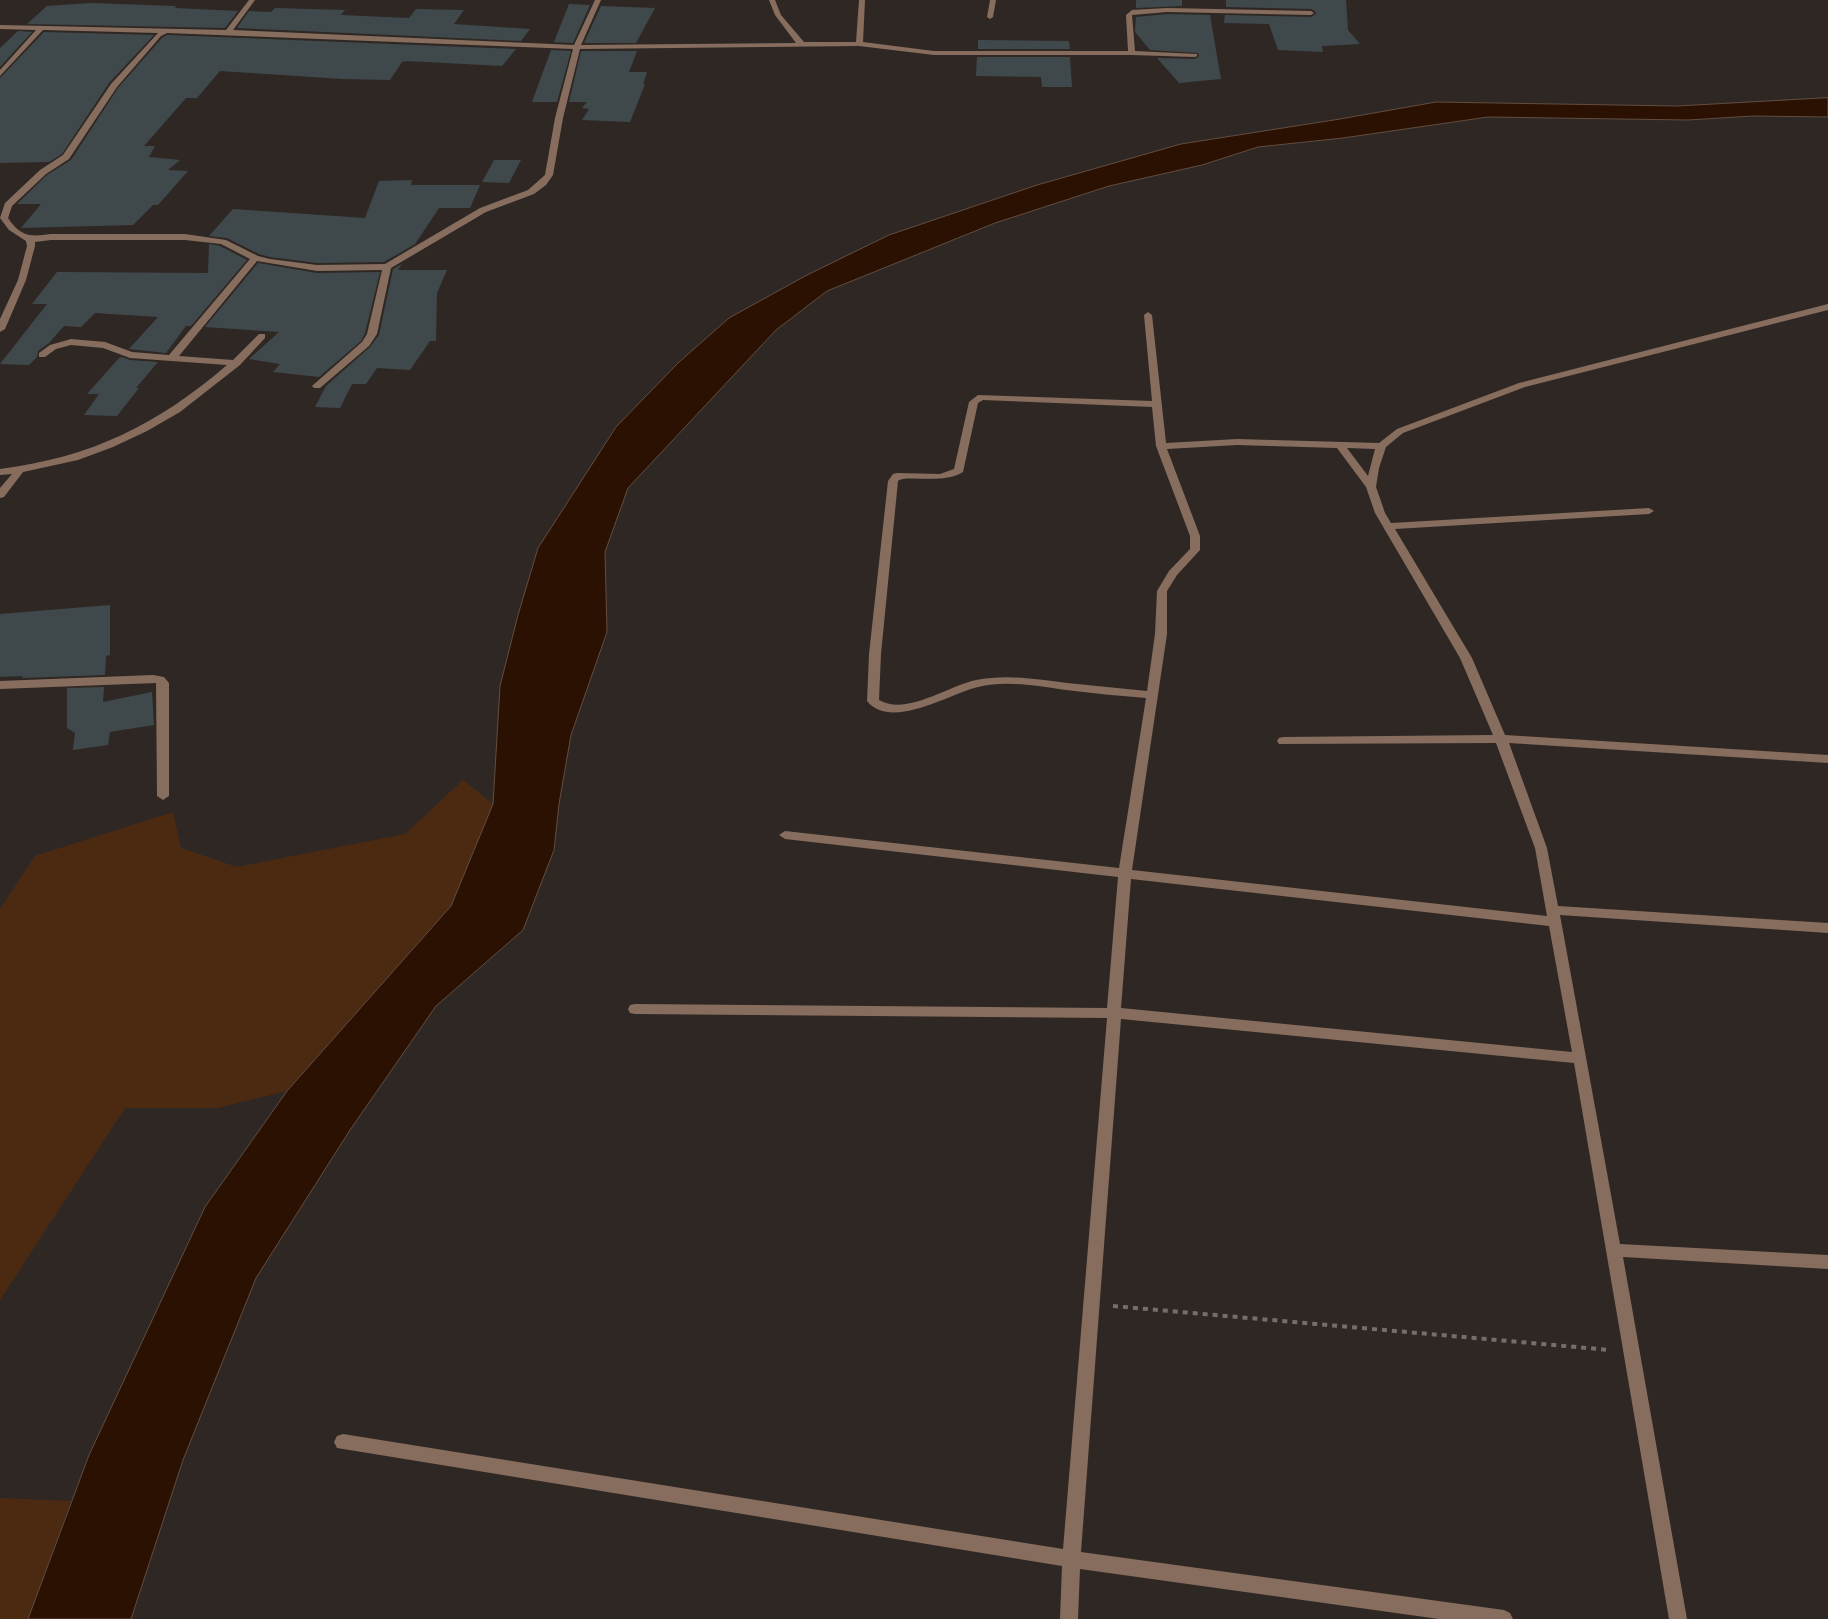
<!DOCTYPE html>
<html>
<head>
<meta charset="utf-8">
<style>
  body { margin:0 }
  canvas { display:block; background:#2f2723 }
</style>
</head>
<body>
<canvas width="1828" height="1619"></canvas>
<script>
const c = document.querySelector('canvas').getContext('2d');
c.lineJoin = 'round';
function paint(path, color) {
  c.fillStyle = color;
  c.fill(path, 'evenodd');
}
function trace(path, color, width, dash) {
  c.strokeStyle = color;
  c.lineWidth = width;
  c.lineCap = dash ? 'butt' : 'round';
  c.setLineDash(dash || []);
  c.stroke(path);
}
const green = new Path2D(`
  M463,780l30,24 -42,102 -164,185 -70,17h-92l-125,192v-391l35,-53 138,-44 8,36 56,19 168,-33z
  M0,1498l71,3 -43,118h-28z`);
const water = new Path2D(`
  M1828,98v19l-75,-1 -65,4 -200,-3 -145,21 -85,9 -56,18 -93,21 -114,37 -168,68 -51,39 -148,158 -23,64 2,80 -36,103 -12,69 -5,46 -31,80 -87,76 -86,124 -94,148 -73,182 -52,159h-103l61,-164 116,-248 82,-116 164,-185 42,-102 7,-118 18,-71 20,-67 78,-121 62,-64 51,-45 78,-43 82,-40 148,-50 144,-41 159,-25 96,-17 241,4z`);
const building = new Path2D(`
  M1136,0h46v6l-46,2z
  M1226,0h120l2,30 12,14 -38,2 1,6 -45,-2 -9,-26 -45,-1 1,-8 86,2 5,-3 -1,-3 -4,-2 -85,-2z
  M90,3l86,3 -1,2 63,3 -13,17 -198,-4 20,-18z
  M569,4l21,1 -17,38 -19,-1z
  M601,6l54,2 -19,35h-52z
  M275,8l70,2 -4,5 68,3 7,-9 48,1 -10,14 76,5 -9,12 -284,-13 12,-17 22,1z
  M1167,14l43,1 11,64 -42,4 -22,-25 38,1 4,-3 -1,-3 -48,-3 -15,-18 1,-15z
  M18,31l14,1 -32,35v-19z
  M44,32l110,3 -45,48 -47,71 -13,8 -49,1v-85z
  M167,35l349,14 -14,17 -95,-5 -5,1 -12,18 -47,-1 -123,-8 -23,27h-11l-42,48h11l-6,11 31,3 -12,10 20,1 -30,34h-5l-20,20 -112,3 20,-24h-24l30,-29 24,-15 47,-72 44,-50z
  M978,40l91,1 1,8h-92z
  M551,50l20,1 -14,51h-25z
  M581,51h56l-8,21h18l-4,12h2l-15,38 -48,-2 7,-11 -7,-1 5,-6h-18z
  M977,57h93l2,30h-30l-1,-10 -65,-1z
  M494,160h27l-12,23 -27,-1z
  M412,180l-1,5h69l-10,23h-31l-24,36 -31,18 -67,1 -47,-6 -11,-3 -32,-16 -18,-2 24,-27 132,9 14,-37z
  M209,244l11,2 27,14 -56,66h-5l-20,27 -37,-4 29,-32 -63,-4 -14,14 -17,-1 -15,17 -11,8 -1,6 -8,8 -29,-1 47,-60h-15l25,-32 151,1z
  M258,263l59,10 63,-1 -15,61 -4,8 -42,36 -46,-5 7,-8 -31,-5 30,-27 -74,-5z
  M402,264l-4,6h49l-10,23 -1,48h-6l-20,29 -33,-2 -11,16h-14l-12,24 -25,-1 11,-21 44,-39 9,-12 14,-66z
  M122,357l8,3 28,2 -22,26h3l-22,28 -33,-1 15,-21h-12l32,-36z
  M110,605v50l-4,1 -1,19 -83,3 1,-2 -23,1v-63z
  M104,687l-1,15 49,-10 2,33 -44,7 -2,13 -35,5 2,-17 -8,-5v-40z`);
const path = new Path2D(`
  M1113,1306l497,44`);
const minor = new Path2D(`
  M249,0h6l-22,30 341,15 21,-45h6l-20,45 215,-2 -21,-28 -6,-15h6l6,15 23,27h52l3,-42h6l-2,42 71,9h194l-2,-36 6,-5 35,-2 144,3 3,2 -3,2 -144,-3 -35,3 3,36 62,3v2l-2,1 -63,-2h-198l-75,-9 -279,3 -17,69 -10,57 -7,10 -12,9 -48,18 -95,56 -14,66 -8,12 -49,42h-6l-2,-2 50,-44 5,-8 15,-64 -65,1 -60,-10 -78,95 54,4 26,-26h6v4l-25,27 -60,47 -33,19 -34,16 -35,13 -55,12 -19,25 -4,1v-10l12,-14 -12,1v-6c92,-12 157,-44 227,-104l-97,-7 -27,-10 -32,-3 -15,4 -11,8h-6v-4l11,-8 21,-6 34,3 27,10 37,3 81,-96 -29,-15 -36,-4h-134l-16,2v4l-9,34 -21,49 -5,3v-13l18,-39 9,-34 -1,-5 -17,-11 -9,-12 5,-15 35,-33 23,-15 48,-71 47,-51 -115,-3 -43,46v-6l36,-40 -36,-1v-4l226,5zM167,33l406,16 -18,69 -10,57 -17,15 -48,18 -95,56 -68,1 -47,-6 -12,-3 -32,-16 -41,-6h-134c-21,3 -30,3 -43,-16l4,-12 34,-32 23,-15 48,-72 44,-51z
  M990,0h6l-3,17 -3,2 -3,-2z
  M1828,304v6l-303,77 -122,46 -17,14 -7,21 -3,19 9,26 6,10 258,-15 5,3 -5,3 -254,15 77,129 33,77 323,20v8l-319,-20 38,105 11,58 270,17v10l-268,-18 60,329 208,11v14l-205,-12 64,362h-18l-95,-556 -453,-44 -40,533 423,58 6,3 3,6h-74l-359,-50 -2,50h-18l2,-53 -725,-118 -3,-6 3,-6 6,-2 720,115 44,-531 -472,-4 -5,-1 -2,-4 2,-4 5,-1 472,4 11,-131 -333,-38 -6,-4 6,-4 334,37 27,-170c-27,-2 -54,-5 -80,-8 -29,-4 -60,-10 -88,-3 -27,6 -87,44 -111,14l2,-47 19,-173 5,-7 4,-1 43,1 14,-5 15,-67 9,-7 174,6 -8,-86 4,-3 4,3 14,128 71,-4 142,4 18,-14 122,-46zM983,400l169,7 4,39 34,90v13l-21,22 -12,20 -2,43 -8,57c-27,-3 -53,-5 -80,-8 -30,-4 -61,-9 -91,-3 -28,6 -70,36 -97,20l2,-46 17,-173c7,-7 45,4 65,-9l15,-69zM1237,445l100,3 29,39 9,26 85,145 33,77 -210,2 -4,1 -2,3 2,3 217,-1 39,105 12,68 -415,-46 35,-236v-43l10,-16 23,-25v-14l-33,-87zM1347,448l28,1 -7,27zM1131,879l418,47 23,126 -451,-44z
  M153,675l11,2 5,6v113l-6,4 -6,-4 -1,-113 -156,6v-8z`);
paint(green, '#4c2a12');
paint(water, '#2b1101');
trace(water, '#614d41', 1);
paint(building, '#3f494c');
trace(path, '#756e6b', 4, [5, 5]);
paint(minor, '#866d5d');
</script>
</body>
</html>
